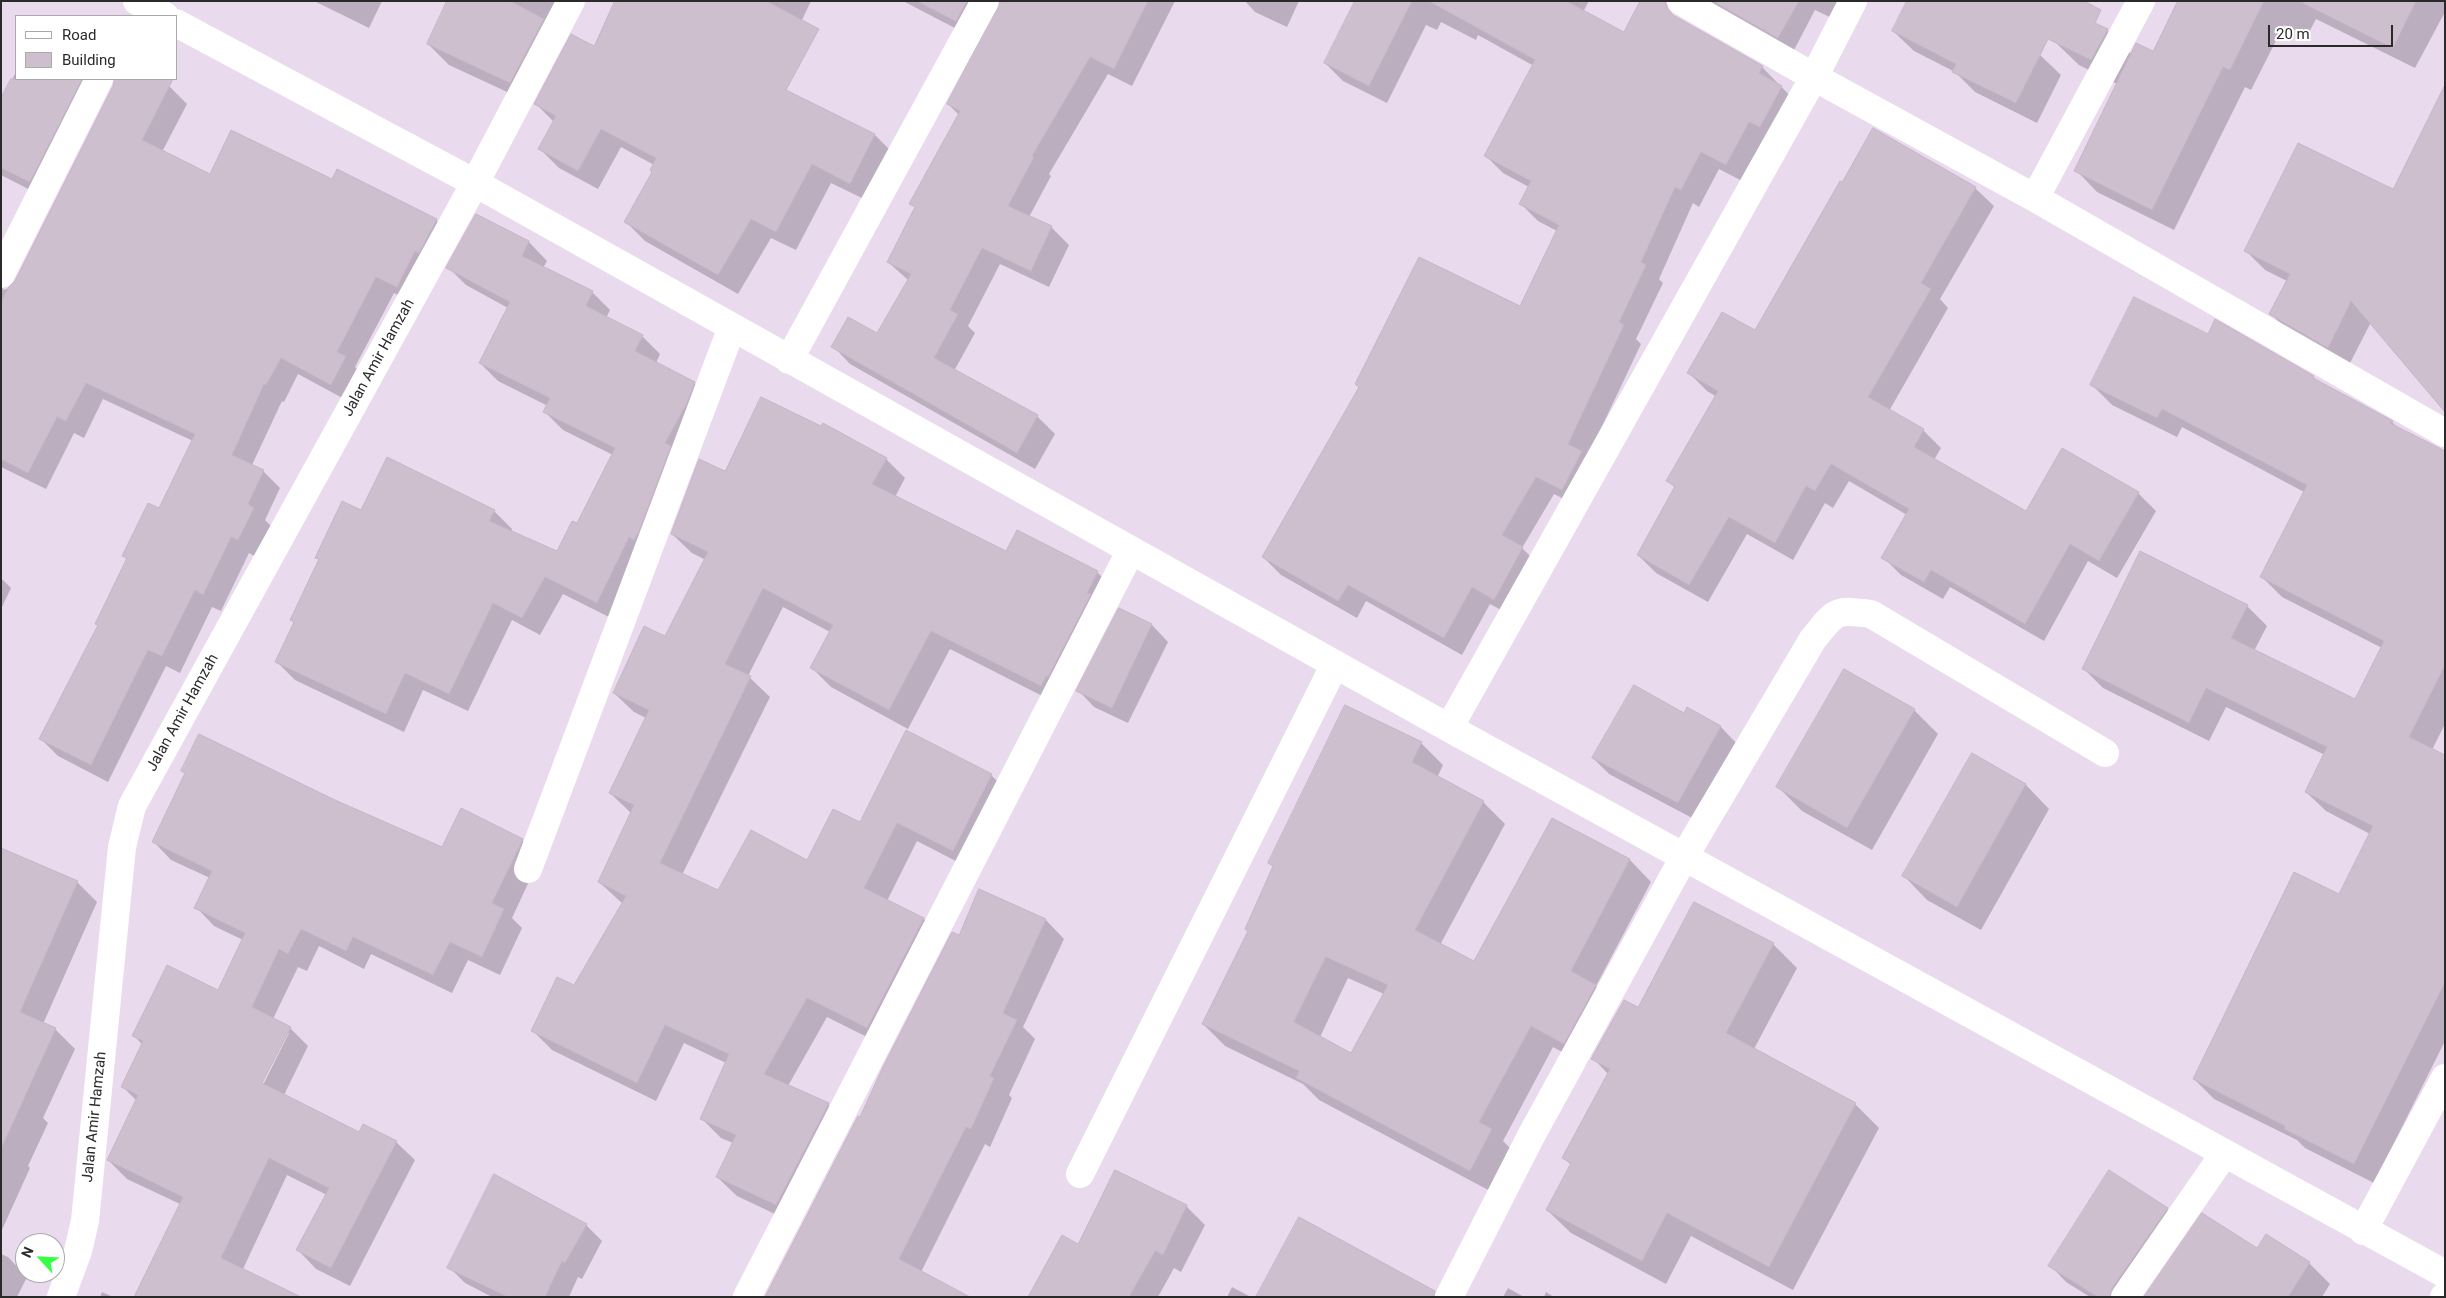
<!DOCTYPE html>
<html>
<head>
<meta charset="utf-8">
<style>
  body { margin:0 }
  #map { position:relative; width:2446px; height:1298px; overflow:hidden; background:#eadaee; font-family:Roboto,sans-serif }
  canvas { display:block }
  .frame { position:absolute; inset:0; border:2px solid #2a2a2a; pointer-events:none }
  .legend { position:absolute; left:15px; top:15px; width:162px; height:65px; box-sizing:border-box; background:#fff; border:1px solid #aaa; margin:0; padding:6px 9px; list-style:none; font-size:15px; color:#2a2a2a }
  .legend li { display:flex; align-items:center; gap:10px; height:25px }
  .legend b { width:25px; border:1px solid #aaa }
  .north { position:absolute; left:15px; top:1233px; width:50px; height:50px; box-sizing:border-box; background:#fff; border:1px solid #aaa; border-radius:50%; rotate:295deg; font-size:14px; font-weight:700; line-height:20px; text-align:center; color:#2a2a2a }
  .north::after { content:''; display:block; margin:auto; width:18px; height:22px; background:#36ff43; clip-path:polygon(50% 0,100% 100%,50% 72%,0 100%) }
  .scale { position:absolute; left:2268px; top:25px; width:125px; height:22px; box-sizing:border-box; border:2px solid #2a2a2a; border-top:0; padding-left:6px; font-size:15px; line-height:18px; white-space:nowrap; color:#2a2a2a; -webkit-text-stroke:4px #fff; paint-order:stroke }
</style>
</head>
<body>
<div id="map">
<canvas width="2446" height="1298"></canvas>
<div class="frame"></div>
<ul class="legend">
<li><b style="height:6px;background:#fff"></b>Road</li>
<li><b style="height:14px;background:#cebfcf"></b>Building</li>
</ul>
<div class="north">N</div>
<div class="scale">20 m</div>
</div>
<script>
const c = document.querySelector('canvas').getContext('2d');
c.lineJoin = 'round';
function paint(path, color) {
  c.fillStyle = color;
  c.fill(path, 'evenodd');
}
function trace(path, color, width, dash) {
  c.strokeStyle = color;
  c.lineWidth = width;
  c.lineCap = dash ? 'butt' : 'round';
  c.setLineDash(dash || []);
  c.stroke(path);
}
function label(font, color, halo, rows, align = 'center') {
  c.font = font + ' Roboto,sans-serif';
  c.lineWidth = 4;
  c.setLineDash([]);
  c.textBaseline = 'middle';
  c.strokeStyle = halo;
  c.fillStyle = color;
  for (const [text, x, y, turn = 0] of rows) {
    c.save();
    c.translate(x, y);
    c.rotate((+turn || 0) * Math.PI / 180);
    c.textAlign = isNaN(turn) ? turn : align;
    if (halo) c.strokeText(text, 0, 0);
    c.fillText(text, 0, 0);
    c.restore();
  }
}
const shadow = new Path2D(`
  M314,1h68l-13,27z
  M449,1h104l2,2 -24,100 -82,-38 -21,-21z
  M617,1h194l-54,114 44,-17 74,37 19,19 -24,48 -39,-19 -35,67 -25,-12 -33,56 -93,-53 -19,-19 27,-50 1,-7 -33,-18 -23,42 -39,-21 -19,-19 14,-27 -18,-18 58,-56z
  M903,1h272l-43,85 -24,-12 -59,100 2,2 -22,41 22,10 18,18 -20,42 -49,-23 -32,62 7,7 -21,38 83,45 18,18 -20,35 -185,-105 -17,-18 44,-12 31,-54 -20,-18 28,-54 -5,-5 48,-88 -11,-11 53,-101 -7,2 -20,33z
  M1245,1h54l-12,26 -32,-15z
  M1356,1h233l-6,11 42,21 47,-17 90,51 37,38 -55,77 -25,-13 -20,38 -6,-4 -34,76 4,4 -27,56 5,5 -54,114 -7,49 -26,-13 -32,54 18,18 -28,50 -22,-12 -28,51 -96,-54 -9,17 -76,-43 -18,-18 258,-249 36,-77 -19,-10 -18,-18 9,-16 -26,-14 -17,-17 48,-90 -56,-31 -2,5 -35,-18 -4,8 -11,-5 -39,78 -44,-22 -18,-18z
  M1704,1h143l-9,20 -23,-11 -22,42z
  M2180,1h265v11l-30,56 -99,-49 -9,17 -23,-11 -33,65 -6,-3 -71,143 -77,-38 -21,-22 41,-86 -38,-19 -24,-23 22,-27 30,15 25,25 21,-2z
  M1893,31l147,24 21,20 -24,48 -62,-31 -20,-20 -41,-21z
  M16,72v7h95l-65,119 -45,-23v-75z
  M116,79h37l16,7 18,18 -25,48 49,24 122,4 5,-10 98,50 18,18 -40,66 -20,-11 -39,74 7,7 -14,27 -50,-27 -14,28 -2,-1 -30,64 11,6 17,17 -15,32 6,6 -15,31 -7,-4 -28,58 -9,-4 -32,66 -14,-7 -58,116 -50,-26 -17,-17 58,-114 28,-65 -3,-4 36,-46 33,-69 -90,-42 -19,39 -10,-5 -28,56 -45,-22v-216l2,39 7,-2 6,-6 98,-196z
  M1975,188l19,18 -54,93 8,9 -59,103 34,19 18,18 -7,12 92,53 112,-20 18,18 -39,67 -29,-17 -44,80 -94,-54 -7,12 -42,-24 -18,-18 24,-42 -58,-34 -16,27 -8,-5 -32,57 -46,-26 -39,68 -52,-29 -18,-18 38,-66 -8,-8 49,-84 -10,-6 -18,-18 66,-41z
  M2394,191l-23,131 -23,45 -57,-33 -20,-20 16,-33 -22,-11 -20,-20z
  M476,215l53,27 18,19 -4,7 49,24 18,18 -4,8 36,18 18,18 -4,9 38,20 18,18 -97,219 -52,-26 -23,41 -28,-15 -44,91 -45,-21 -19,42 -109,-52 -18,-18 43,-102 -3,-3 45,-46h132l18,18 -1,3 46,20 20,-27 36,-70 -50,-25 -18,-18 3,-6 -50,-25 -18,-18 28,-55 -42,-23 -18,-18z
  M2208,336l105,41 6,5 73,40 7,7 46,23v272l-13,26 13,7v284l-71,142 -69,-35 -8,-8 -83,-41 -20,-20 145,-183 31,-62 -44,-23 -20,-19 19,-37 -99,-48 -17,34 -106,-53 -20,-20 164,-62 20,20 -13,25 102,50 26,-53 -100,-51 -20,-20 42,-85 -122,-65 -5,10 -65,-32 -20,-20z
  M886,459l19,19 -10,19 112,56 10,-21 80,40 20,20 -57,113 -110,-56 -42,80 -77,-42 -19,-19 18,-36 -47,-25 -35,69 22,21 -88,178 37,17 89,-31 52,-37 131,-49 20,20 -38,75 -56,-29 -30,60 37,18 19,19 -56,109 -60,-30 -39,69 40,18 20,20 -52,100 -59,-28 -20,-19 16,-34 -12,-5 -19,-19 24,-56 -42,-20 -28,58 -104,-51 -20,-20 42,-43 49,-83 -24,-22 32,-69 -21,-20 36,-75 -12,-6 -20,-19 52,-55 40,-78 -14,-7 -20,-19 54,-61z
  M1,578l10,10 -10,21z
  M1119,610l33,15 16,17 -40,81 -34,-16 -16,-17z
  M1346,707l75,36 22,22 -6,13 46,24 22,22 -65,121 35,18 77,-144 78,41 21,22 -55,104 21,22 -31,57 -33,-18 -50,94 11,11 -22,40 -173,-92 -16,-16 -78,-38 -22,-22 46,-92 25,-65 -4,-4zM1348,978l36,16 -32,61 -32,-18z
  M1687,709l34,18 16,17 -43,75 -85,-45 -16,-16 91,-44z
  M1914,710l24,24 -66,116 -70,-39 -24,-24z
  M1972,755l54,30 23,24 -68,121 -54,-30 -23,-24z
  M334,801l109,48 79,-9 18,18 -28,60 10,10 -22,47 -32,-15 -16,33 -81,-39 -7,15 -45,-23 -12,25 -9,-4 -25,52 17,9 18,18 -24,49 75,39 5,-9 32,17 19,18 -65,126 -34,-17 -18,-19 29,-55 -40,-20 -44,94 -107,28 44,-93 -53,-25 -19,-19 29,-59 -14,-14 20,-42 -9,-9 84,-44 25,-52 -29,-14 -18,-19 14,-29 -39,-18 -18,-19zM286,1033h3l-28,56 -3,-1z
  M1,849l76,33 20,20 -54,122 12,5 20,20 -32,69 5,5 -20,43 2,2 -29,64z
  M980,890l66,30 18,19 -41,88 12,12 -26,56 3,3 -22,49 -5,-3 -64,128 -155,25 193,-360z
  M1773,944l24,24 -43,81 101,55 24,24 -86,162 -102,-54 -25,48 -95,-51 -24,-23 24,-45 -7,-7 44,-84 -15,-16 46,-49z
  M1186,1206l19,19 -24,47 -7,-4 -16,29h-129l50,-51z
  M2167,1209l16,16 -50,72h-43l-24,-15 -16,-17z
  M586,1225l16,16 -20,38 -4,-2 -9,20h-77l-27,-14 -16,-16z
  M2258,1250l51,13 21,21 -8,13h-176z
  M1,1254l7,3 19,20 -10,20h-16z
  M1232,1287l19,10h-24z
  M1508,1288l16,9h-21z
  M102,1292l11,5h-13z
  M1546,1292l8,5h-10z`);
const building = new Path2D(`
  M447,1h63l34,18 -34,64 -83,-39z
  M615,1h151l53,28 -33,61 89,44 -25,50 -38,-20 -36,68 -25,-13 -33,56 -94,-53 28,-50 -2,-2 6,-12 -55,-29 -23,42 -40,-22 18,-33 -22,-12 37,-70 23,12z
  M917,1h50l-11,20z
  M1001,1h147l-34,68 -24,-12 -58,99 2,1 -26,49 44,20 -21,45 -49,-23 -32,62 8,4 -24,44 104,57 -21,38 -186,-106 17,-30 29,16 34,-59 -24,-12 28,-55 -6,-3 51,-93 -13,-7z
  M1355,1h57l-43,85 -45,-23z
  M1429,1h137l58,31 16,-31h25l3,8 5,6 90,51 -4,7 23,13 -22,41 -11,-5 -23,43 -25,-13 -20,38 -6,-3 -34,75 5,3 -27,57 5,3 -56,119 14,7 -20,39 -26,-13 -34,58 21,12 -29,53 -22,-13 -28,51 -96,-53 -10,16 -76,-44 97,-170 -4,-3 64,-127 101,49 39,-81 -40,-21 12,-23 -47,-25 51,-96z
  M1713,1h86l-21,37z
  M1907,1h177l17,9 -6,13 13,6 -17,31 -43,-21 -32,64 -64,-31 4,-8 -64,-33z
  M2178,1h86l-34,69 -7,-3 -71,143 -78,-39 62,-128 17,8z
  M2299,1h117l-23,47z
  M11,79h71l-52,103 -29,-14v-70z
  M115,79h58l-31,61 68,34 21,-44 101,49 5,-10 100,50 -18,34 -4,-2 -18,36 -21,-10 -39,75 9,4 -15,29 -50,-27 -15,27 -2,-1 -32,71 32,15 -16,34 6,4 -16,32 -7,-3 -28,58 -8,-5 -33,66 -14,-6 -57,115 -52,-26 59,-114 -3,-1 32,-66 -5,-2 26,-53 11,5 36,-74 -109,-51 -20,38 -9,-4 -29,56 -27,-14v-157l7,-14 7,-7 98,-195z
  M2445,85v327l-94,-111 -23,47 -59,-34 21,-40 -46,-23 54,-108 95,46z
  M1873,128l103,59 -55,96 10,6 -63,108 56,32 -10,18 112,64 36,-63 77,44 -40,69 -29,-17 -45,80 -94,-54 -7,12 -43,-24 28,-49 -78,-45 -16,27 -9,-5 -31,57 -46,-26 -40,68 -52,-30 38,-69 -9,-5 52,-90 -31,-18 35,-61 33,18 85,-149 2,1z
  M476,214l53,27 -7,15 71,35 -7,15 57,29 -8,16 60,31 -8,21 -22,40 6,3 -32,85 -5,9 -5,-3 -32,66 -52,-26 -23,41 -29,-15 -44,91 -44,-21 -19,41 -111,-52 19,-40 -4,-2 29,-61 -4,-1 27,-57 19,9 26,-53 108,53 -6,11 68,30 15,-30 5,2 38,-75 -72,-36 7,-14 -71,-35 31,-61 -64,-34z
  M2134,297l74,37 7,-15 99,57 -1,2 80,43 -3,2 55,28v214l-36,72 36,18v227l-91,182 -70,-35 1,-3 -92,-47 101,-207 45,22 34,-68 -68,-34 22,-45 -121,-59 -17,35 -107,-54 58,-118 108,54 -17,33 124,61 29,-58 -124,-64 47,-92 -145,-76 -5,9 -67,-33z
  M761,397l60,29 2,-3 64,35 -15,26 134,67 11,-21 81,41 -11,22 4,1 -43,83 -2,-1 -5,10 -110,-55 -42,79 -79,-42 23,-43 -70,-37 -38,76 26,12 -91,187 58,27 33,-60 56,30 26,-51 27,13 46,-92 86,44 -39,77 -56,-28 -33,65 60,30 -57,110 -60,-30 -43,76 65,29 -53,102 -60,-28 20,-42 -36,-16 29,-65 -64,-29 -28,58 -106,-52 26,-54 17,8 52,-89 -28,-14 36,-77 -25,-12 40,-83 -36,-17 31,-67 21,10 43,-84 -37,-18 28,-75 26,12z
  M1119,608l33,16 -40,84 -36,-17z
  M1844,669l71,40 -68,119 -71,-41z
  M1634,685l50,28 3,-6 34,19 -43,77 -86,-45z
  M1345,705l77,37 -10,20 72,39 -69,129 59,31 78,-143 78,41 -59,112 25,14 -32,59 -33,-18 -52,96 13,7 -22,42 -174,-93 3,-7 -97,-47 46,-93 -3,-2 28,-63 -5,-3zM1326,957l62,28 -37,68 -57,-31z
  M199,734l136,66 107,47 19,-39 62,31 -31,64 12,6 -22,48 -32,-15 -17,33 -80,-38 -7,14 -45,-22 -13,25 -9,-5 -27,58 39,20 -29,56 97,49 4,-8 34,17 -66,127 -35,-18 33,-62 -60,-30 -48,100 80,39h-167l49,-100 -76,-37 31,-65 -17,-8 22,-46 -11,-5 35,-71 51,25 27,-57 -51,-25 18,-37 -60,-29 33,-69 -4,-2z
  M1972,753l54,31 -69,123 -55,-31z
  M1,848l77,33 -58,131 36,16 -55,121z
  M979,889l67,30 -43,94 14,7 -27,56 4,2 -23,51 -5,-2 -67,132 71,38h-205l93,-181 2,1 23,-50 69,-135 7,3z
  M1694,902l80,41 -48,90 130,70 -87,164 -102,-54 -25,48 -96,-51 25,-47 -9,-5 48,-89 -19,-10 33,-59 14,7z
  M1115,1170l72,35 -24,50 -8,-4 -26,46h-101l34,-62 16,9z
  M2109,1170l59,38 -56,80 -2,9h-12l-50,-31z
  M494,1174l93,50 -22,39 -3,-2 -17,36h-37l-61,-29z
  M2202,1213l55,35 9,-14 44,28 -22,35h-144z
  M1299,1217l136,74 -1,6h-178z`);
const minor = new Path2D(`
  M137,1l28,15
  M1681,1l133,76 221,121 410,235
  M176,23l299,160 974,545 996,546
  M2035,198l106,-197
  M1,274l98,-195
  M789,360l196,-359
  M1449,728l365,-651 39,-76
  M528,869l204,-542
  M1080,1174l255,-510
  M2363,1231l82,-153
  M61,1297l17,-46 7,-30 37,-374 10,-41 343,-623 96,-182
  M747,1297l384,-747
  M1449,1297l82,-161 153,-279 129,-218c23,-28 21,-30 58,-25l234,139
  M2125,1297l99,-143
  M2444,1297l1,-1`);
const streetNames = [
  ["Jalan Amir Hamzah",379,358,-61],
  ["Jalan Amir Hamzah",183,713,-61],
  ["Jalan Amir Hamzah",95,1117,-84]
];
paint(shadow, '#0003');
paint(building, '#cebfcf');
trace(building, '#c7b4c9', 1);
trace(minor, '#fff', 28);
label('15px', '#2a2a2a', '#fff', streetNames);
</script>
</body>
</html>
